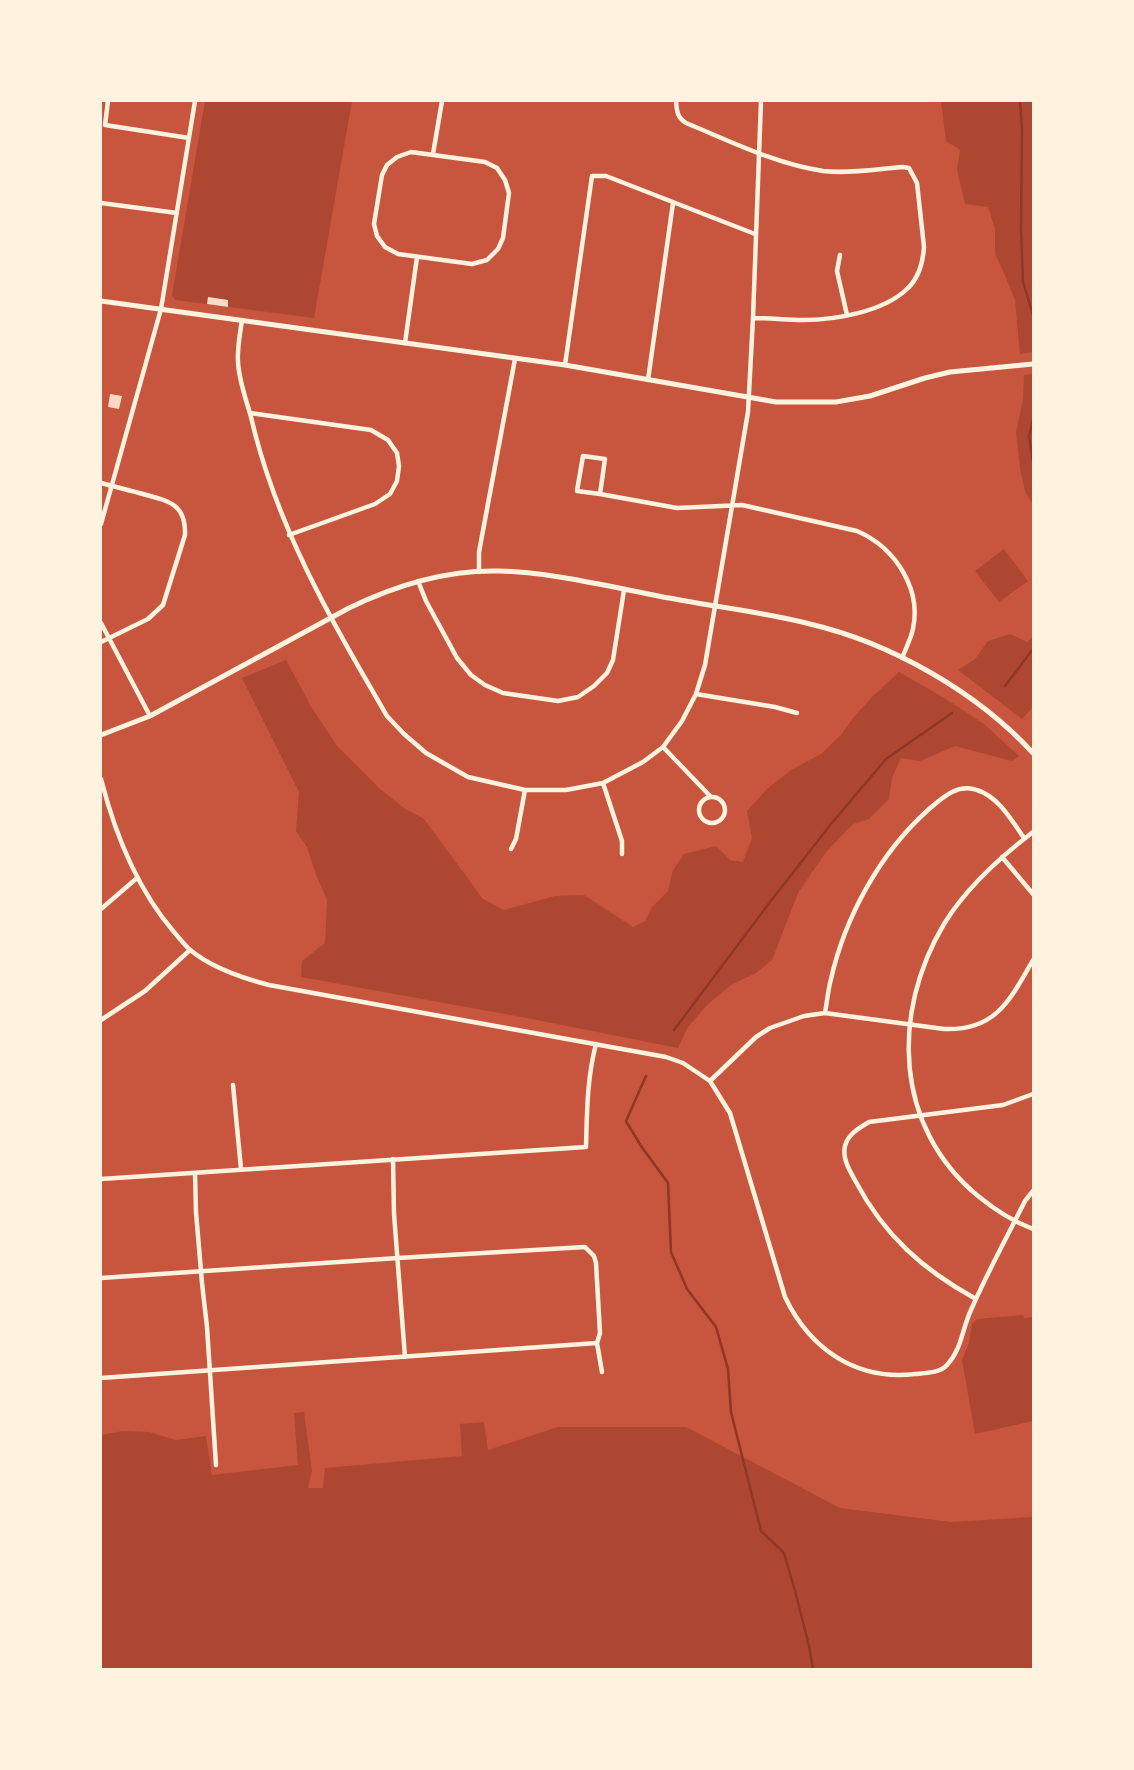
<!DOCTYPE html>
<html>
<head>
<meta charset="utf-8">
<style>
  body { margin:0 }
  #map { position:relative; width:1134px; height:1770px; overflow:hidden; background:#c8553d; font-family:Arial,sans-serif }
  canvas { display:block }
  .frame { position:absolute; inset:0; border:102px solid #fff3e0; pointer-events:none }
</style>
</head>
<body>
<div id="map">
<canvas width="1134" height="1770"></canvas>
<div class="frame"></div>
</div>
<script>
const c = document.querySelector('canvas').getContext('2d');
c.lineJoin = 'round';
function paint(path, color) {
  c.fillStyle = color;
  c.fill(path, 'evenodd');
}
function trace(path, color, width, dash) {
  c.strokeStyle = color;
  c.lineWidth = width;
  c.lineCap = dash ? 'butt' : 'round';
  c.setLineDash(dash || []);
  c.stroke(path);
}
const green = new Path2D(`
  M205,101h147l-38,217 -139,-18 -3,-5z
  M941,101h92v251l-13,2 -5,-54 -11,-27 -9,-19v-25l-7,-22 -23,-3 -8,-34 3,-20 -14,-9z
  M1033,374v130l-7,-10 -6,-25 -4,-37 7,-32 1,-25z
  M1004,549l24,32 -29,21 -24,-31z
  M1010,634l17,8 6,-5v70l-11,12 -64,-49 17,-11 13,-18z
  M286,660l26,48 25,38 43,43 24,19 20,11 59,80 21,11 51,-14 29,-1 49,32 12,-6 7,-14 16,-16 5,-21 11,-16 32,-8 14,14 13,2 9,-24 -5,-27 20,-22 24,-19 30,-16 20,-19 12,-17 20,-22 26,-24 47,27 38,25 35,32 -7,5 -57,-15 -35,15 -19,-3 -9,20 -3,21 -20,20 -16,5 -27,28 -28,41 -26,67 -16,13 -25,12 -23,19 -20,23 -10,21 -146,-29 -231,-42 1,-16 23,-18 2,-43 -10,-23 -10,-30 -11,-16 3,-39 -57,-114z
  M1023,1315l1,3 9,-1v104l-58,13 -13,-74 7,-17 3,-19 5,-5z
  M304,1412l8,59 -4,17h15l2,-20 137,-12 -2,-32 24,-2 4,28 70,-23h128l154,81 111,14 82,-5v152h-932v-234l22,-4 26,1 27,8 30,-4 6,39 86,-10 -4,-52z`);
const stream = new Path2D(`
  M1020,101l2,28 -1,101 2,52 10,33
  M1033,420l-4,16 4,26
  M1005,686l28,-37
  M674,1030l96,-128 61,-78 55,-65 66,-46
  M646,1076l-20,45 15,25 27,37 3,69 16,37 29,38 12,42 3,43 30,119 23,22 11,38 14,55 4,23`);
const building = new Path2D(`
  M208,297l20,3v7l-21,-3z
  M110,394l12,2 -3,13 -11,-2z`);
const minor = new Path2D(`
  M108,101l-3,24 84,13
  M676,101c1,11 1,16 10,22 44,18 89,41 137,48 26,3 54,-2 80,-4l6,1 8,15 7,64c-1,15 -5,31 -17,42 -24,23 -72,31 -104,31 -17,0 -33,-2 -50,-2
  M411,152l74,10 12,6 8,12 4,13 -6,45 -5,11 -11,11 -15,4 -74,-10 -13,-7 -8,-11 -3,-12 8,-49 5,-10 10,-8z
  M433,154l9,-53
  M101,203l76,10
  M840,255l-3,16 10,44
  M242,320c-2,14 -5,28 -4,42 1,19 8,37 13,55 25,109 80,203 136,299l17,18 22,19 42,24 57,13h41l37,-7 40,-21 20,-15 19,-26 14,-27 9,-29 43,-253 5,-94 8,-217
  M405,343l12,-86
  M565,365l27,-189h14l149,58
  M648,380l25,-177
  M250,413l121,17 17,10 9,13 2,13 -2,15 -7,13 -15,10 -86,31
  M101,483c14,4 28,7 42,11 26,7 43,10 42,41l-22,70 -15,14 -47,23
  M600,494l5,-35 -22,-3 -6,35 23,3 77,14 65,-3 115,26c39,17 68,61 54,105 -3,8 -6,15 -9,22
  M101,524l60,-215 34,-208
  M479,572v-20l36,-193
  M418,581l8,20 31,57 14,17 14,10 18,8 55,8 20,-4 16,-11 13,-13 6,-13 11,-70
  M101,623l49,93
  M696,694l79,13 22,6
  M663,747l48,50
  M101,779c14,55 36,110 73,153 5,6 10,12 15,17 22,19 53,29 80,36l397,72 17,6 27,18 20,32 55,184c25,52 71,84 130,77 11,-1 25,-1 32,-9 15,-16 15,-36 24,-55 16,-37 36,-73 54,-109l8,-10
  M603,783l19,58v13
  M699 810a13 13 0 1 1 26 0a13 13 0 1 1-26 0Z
  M1033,832c-34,26 -67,56 -89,92 -53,89 -50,203 34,272 17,14 34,25 55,33
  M511,849l5,-10 9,-49
  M1002,857l31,37
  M101,909l36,-31
  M825,1013c2,-11 3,-23 6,-34 14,-62 49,-126 97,-169 14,-12 29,-27 49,-20 22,7 35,31 47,48
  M101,1020l44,-29 45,-41
  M710,1081l46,-44 14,-9 34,-12 21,-3 119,16c52,2 66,-29 89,-69
  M233,1085l8,84
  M393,1159l1,55 11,143
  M195,1173l1,39 6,71 5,44 9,138
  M101,1179l485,-32c1,-35 1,-69 10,-103
  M101,1278l297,-20 187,-11 9,9 2,7 4,70 -3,10 5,29
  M976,1299c-53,-29 -92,-64 -120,-117 -6,-11 -14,-23 -11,-36 3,-12 14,-18 24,-24l134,-17 30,-11
  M101,1378l496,-35`);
const tertiary = new Path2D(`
  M101,301l464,64 211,37h60l34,-6 55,-18 25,-6 83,-8
  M101,735l49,-19 199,-108c47,-23 97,-38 149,-37 55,1 117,17 171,27 47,9 95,14 141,26 81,19 167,68 223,129`);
paint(green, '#ae4732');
trace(stream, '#8f3625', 2.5);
paint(building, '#f7dbc8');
trace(minor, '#fff3e0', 4.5);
trace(tertiary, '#fff3e0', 5);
</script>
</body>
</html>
